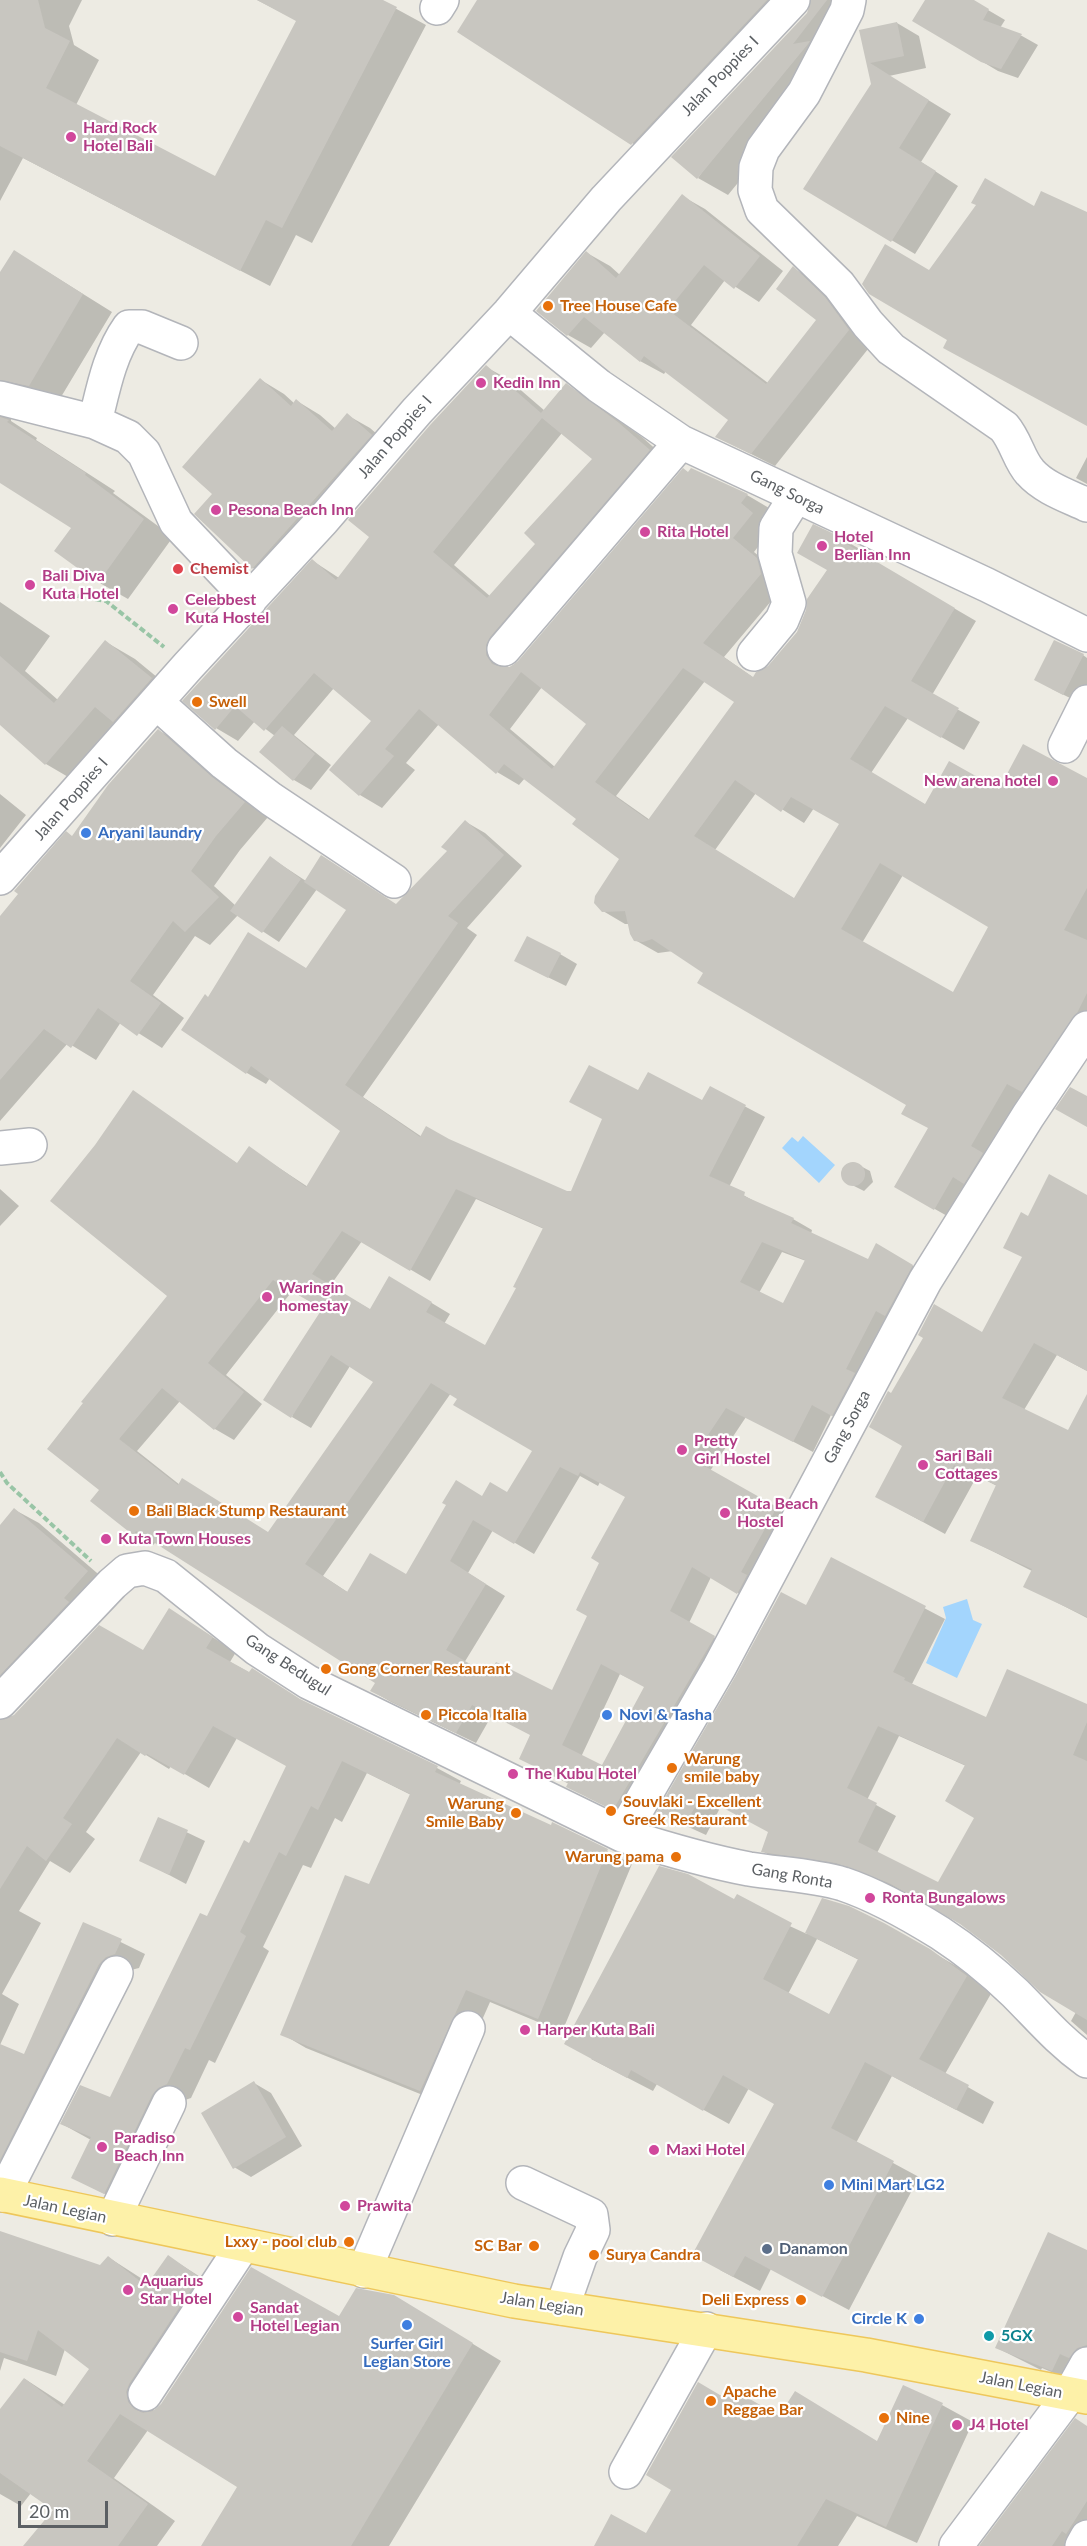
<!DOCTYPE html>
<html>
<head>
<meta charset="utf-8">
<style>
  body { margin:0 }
  #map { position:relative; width:1087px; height:2546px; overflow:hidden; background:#edebe3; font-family:Lato,sans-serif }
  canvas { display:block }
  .scale { position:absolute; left:18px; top:2501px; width:90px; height:27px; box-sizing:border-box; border:3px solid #5b5f63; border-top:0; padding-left:8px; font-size:18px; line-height:21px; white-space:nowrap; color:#5b5f63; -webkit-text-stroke:4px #fff; paint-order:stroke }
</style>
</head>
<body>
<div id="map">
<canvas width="1087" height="2546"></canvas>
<div class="scale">20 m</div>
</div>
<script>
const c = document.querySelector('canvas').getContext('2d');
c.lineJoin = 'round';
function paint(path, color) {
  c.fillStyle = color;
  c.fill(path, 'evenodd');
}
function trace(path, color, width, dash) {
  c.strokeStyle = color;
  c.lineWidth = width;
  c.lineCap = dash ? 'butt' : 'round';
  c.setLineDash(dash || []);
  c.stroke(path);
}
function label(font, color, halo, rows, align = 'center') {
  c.font = font + ' Lato,sans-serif';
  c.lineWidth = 4.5;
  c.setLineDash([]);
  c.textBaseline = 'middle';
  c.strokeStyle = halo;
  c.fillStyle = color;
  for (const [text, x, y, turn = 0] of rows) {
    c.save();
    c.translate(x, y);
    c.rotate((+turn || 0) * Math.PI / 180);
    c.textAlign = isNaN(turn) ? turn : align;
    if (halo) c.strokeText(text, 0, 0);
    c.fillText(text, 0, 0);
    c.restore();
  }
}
const water = new Path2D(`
  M803,1136l32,29 -16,18 -37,-35 10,-11 6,5z
  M967,1599l6,21 9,4 -25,54 -31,-15 20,-45 -3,-11z`);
const shadow = new Path2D(`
  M0,0h82l-13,26 5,19 25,15 -23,45 140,73 82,-157 -41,-21h123l46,25 -114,218 -16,-8 -26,51 -247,-128 -23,43z
  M479,0h335l-151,161 -31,-18z
  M814,0h31l-6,59 -111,136 -30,-17 110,-164z
  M927,0h44l34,20 -5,8 22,8 16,9 -20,33 -20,-7 -84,-50z
  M897,23l22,13 7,32 -37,8 62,38 -30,48 37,24 -43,68 -110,-65 68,-104 -12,-54z
  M682,196l23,13 78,62 -24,31 -34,-22 -34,45 77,58 50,-63 -25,-52 24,14 55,62 -97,122 -58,-29 13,-18 -64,-48 -2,3 -24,-13 -35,-29 -14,16 -23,-13 19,-82 23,13 10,9z
  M43,269l69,43 -54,90 -47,9v10l26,17 -1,2 79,51 -2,2 60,44 -45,62 -30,-17 -25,-54 -73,-47v-206z
  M486,367l22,12 37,32 21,-26 22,13 54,39 29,26 -164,195 1,10 11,-6 170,-189 58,22 22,13 -7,9 12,9 -20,26 25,21 4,14 -59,70 30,21 15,-10 29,-36 10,-21 1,-12 37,-58 22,13 -2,3 110,64 -44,74 48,27 -16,28 -56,-32 -37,55 55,32 73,-14 88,-11v260l-131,181 -60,-34 34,-58 -22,-25 -235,-153 -15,2 -23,-13 -6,-16h-4l-22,-13 18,-52 -43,-40 -53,-41 -6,7 -22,-13 -58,-48 -33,39 9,7 -33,38 -22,-13 -29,-25 42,-49 -39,-33 -40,47 37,30 -20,25 -17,-10 -33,-28 14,-16 -20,-15 -17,20 -22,-13 97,-167 26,17 32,-41zM562,433l32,26 -57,85 -46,53 -37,-32zM705,681l31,21 -86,118 -34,-24zM542,687l46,37 -33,43 -45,-38zM756,793l48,30 10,-15 27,16 -46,75 -80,-49zM903,875l87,52 -36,68 -92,-52z
  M261,380l23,14 11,10 2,-3 23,14 16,14 11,-14 23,13 24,21 -118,132 -23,-13 -39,-74z
  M1087,457v27l-11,-6z
  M0,602l50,34 -25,35 33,29 48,-58 29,17 45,37 -105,85 -29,-17 -46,-40z
  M1083,655l4,3v32l-7,13 -28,-14z
  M158,730l24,14 54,49 32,24 -28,33 -26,36 22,20 35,-48 35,23 92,24 51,-54 17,-29 19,11 37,33 -55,62 10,7 -114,162 59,40 27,3 118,53 5,-1 67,-100 64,10 7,-14 55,29 -36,70 34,19 30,13 19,11 -1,4 57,27 9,-16 55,32 -80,149 -21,-11 -18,37 -67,-35 -36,54 86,49 -39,84 -46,-27 -22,46 44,25 -100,172 -46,-23 -18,-13 -48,-25 11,-24 -40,-20 -16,28 -85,-41 -19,-11 5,-8 -221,-141 -3,3 -19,-11 -42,-33 9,-11 68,-194 -73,-150 37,-54 105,72 11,-16 59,39 34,-56 -72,-53 -4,6 -19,-11 -38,-75 97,-29 42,-60 -31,-20 -38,53 -41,-27 -28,30 -15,-9 -42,59 31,23 -22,30 -41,-26 -25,38 -28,-17 -68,78v-203l73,-81zM476,1199l68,30 -26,59 -32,60 -42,-24 6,-10 -60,-36 -19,32 -41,-24 32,-45 68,40zM782,1252l24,9 -22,44 -25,-12zM293,1290l31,18 -32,109 19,11 39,-62 25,16 -106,152 -89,-49 -43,-34 43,-50 35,28 19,11 28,-36 -36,-29zM451,1393l83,58 -27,43 -24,3 -76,79 -58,17 -26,-17zM580,1476l18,10 2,-4 27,15 -26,66 -12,53 -37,76 -63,-15 -25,-14 41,-67 -37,-23 25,-43 41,24zM620,1674l26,13 -43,80 -22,-10z
  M0,794l26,21 -26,33z
  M560,954l17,10 -11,22 -33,-16z
  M853,1162l17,9 3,11 -9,9 -20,-10 -2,-6v-6z
  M0,1189l19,17 -19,20z
  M1087,1196v175l-30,-16 -33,55 44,22 19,-35v221l-62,-32 7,-15 -60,-30 25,-55 -20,-10 -32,58 -46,-25 5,-64 -12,-50 91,-61 41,-76 5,-40z
  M15,1510l24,13 72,62 -106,127 1,9 138,-69 26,-42 66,42 -6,10 80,43 127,63 24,13 -2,4 93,42 1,-3 79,40 -70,168 -72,-30 -45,102 -139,-56 -24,-14 88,-148 41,-91 -44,-22 -25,49 -7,-4 -24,50 -8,-3 -40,82 6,4 -54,112 -6,-3 -18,38 -9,3 -53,105 -56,-28 18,-38 -29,-16 48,-25 97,-181 43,-73 38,-79 -51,-28 -28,50 -38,-22 -2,3 -28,-17 -55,80 9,7 -25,34 -20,-12 -31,50 22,12 -39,71 17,10 -19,41v-518z
  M831,1559l114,60 -33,65 75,35 100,-13v329l-16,-14 5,-9 -115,-89 -50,-29 -53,-20 -76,-12 -20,-11 8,-19 -49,-26 -15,29 -48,-22 148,-206zM899,1736l67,30 10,51 -38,67 -61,-31 19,-37 -29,-16z
  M159,1819l46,22 -19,43 -45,-24z
  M735,1901l72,33 88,-4 61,36 36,26 -47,82 49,28 -11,22 -91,-48 -36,67 63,34 -70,133 -78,-41 -11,22 -40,-21 56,-167 -27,-15 -20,36 -72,-40 -4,7 -62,-32zM817,1939l42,21 -29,56 -42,-22z
  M84,1924l61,30 -6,14 -8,2 -131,202v-126l25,10z
  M254,2083l17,10 31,53 -51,31 -17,-10z
  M0,2233l100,34 8,-10 42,27 19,-27 58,37 -70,106 -4,13 187,-95 82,-5 79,48 -112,185h-186l36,-59 -91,-57 -34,48 61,43 -18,25h-132l30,-36 -24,-17 -10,13 -21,-12v-83l25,-32 40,26 26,-36 -26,-20 -9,27 -52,-18 -4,13z
  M1087,2251v116l-15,14 -30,-13 -1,2 -44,-22z
  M726,2400l54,18 98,25 64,-38 31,17 -56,121 -60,-27 -19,30h-242l50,-11z
  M1087,2427v119h-106z`);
const building = new Path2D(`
  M0,0h38l7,28 25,13 -24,47 169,88 81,-155 -39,-21h126l14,7 -115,221 -16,-8 -26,51 -240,-125z
  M477,0h290l-136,145 -174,-113z
  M811,0h16l-34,44 17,-3 -2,3 -111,135 -26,-22 136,-144z
  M925,0h49l15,9 -6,11 39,14 -21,35 -20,-7 -69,-41z
  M897,22l7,34 -34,7 59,37 -30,48 37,23 -45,71 -88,-53 68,-105 -12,-54z
  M985,178l49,28 7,-15 46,21v214l-144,-78 4,-8 -78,-46 -7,-10 23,-40 44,26 47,-65 -5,-2z
  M682,194l78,62 -26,33 -30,-24 -36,45 98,74 50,-64 -40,-31 17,-23 32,31 24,33 -98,124 -36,-17 13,-17 -84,-64 -4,6 -56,-45 -17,19 -31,-25 50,-60 30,27z
  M14,250l69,44 -54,92 -29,-6v-108z
  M486,365l55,48 25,-30 53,40 31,27 -160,187 -4,8v10l6,9 9,3h9l8,-6 165,-193 5,4 3,-4 57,26 -7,9 12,10 -20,25 24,20 4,16 -58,69 50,34 3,-5 12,-6 29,-34 9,-22 1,-11 20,-29 -30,-17 16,-29 34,16 -2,3 110,65 -44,73 48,27 -18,30 -56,-32 -35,53 75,45 24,-43 50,28 24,-45 64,34v110l-23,42 23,10v53l-10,20 -55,79 -15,-8 -36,62 12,7 -19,31 -11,-7 -19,33 -40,-23 34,-59 -27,-14 5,-9 -209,-122 6,-10 -51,-34 -9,3 -9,-1 -4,-7 -5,-23 -23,1 -8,-9 1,-7 24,-37 -47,-35 4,-5 -72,-55 -8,10 -77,-65 -34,40 9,7 -35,40 -30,-26 42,-49 -57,-48 -50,58 -29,-25 -20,24 -33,-29 130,-142 24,21 33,-43 -21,-17 83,-96zM542,418l50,41 -68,74 11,11 -48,54 -54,-46zM683,668l51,34 -86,118 -53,-38zM521,672l65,52 -34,45 -63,-54zM735,780l46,32 10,-15 48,27 -45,74 -100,-62zM880,863l108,64 -35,65 -112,-63z
  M260,378l31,28 5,-7 36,32 15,-18 25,22 -120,134 -58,-55 18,-20 -30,-27z
  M0,417l9,3 -2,2 79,51 -1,2 59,44 -46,64 -44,-32 17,-23 -71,-45z
  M105,640l47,38 -39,44 -18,-15 -50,58 -45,-40v-69l54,47z
  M1054,640l30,14 -21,41 -29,-15z
  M282,726l33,28 -22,27 -34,-29z
  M158,729l54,48 33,25 -29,34 -25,35 28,26 -34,35 -12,-11 -43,60 31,22 -24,33 -39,-28 -27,40 -27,-19 -44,51v-164l18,-22 -4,-3 52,-60 6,5 36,-51z
  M465,820l39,35 -56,61 10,7 -113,162 75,52 6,-11 23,13 118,52h4l31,-72 -33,-17 20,-37 49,25 10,-18 54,28 8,-14 36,19 -37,71 36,16 -1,4 50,22 -3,5 77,36 8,-16 37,22 -28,51 -9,-5 -30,58 9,4 -23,43 -20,-11 -19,37 -67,-34 -34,51 85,48 -36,65 6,3 -10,19 -45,-27 -22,44 45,25 -102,174 -47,-23 2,-4 -49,-24 11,-24 -58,-30 -16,28 -86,-42 5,-8 -239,-152 -3,4 -43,-34 9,-11 -52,-41 36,-46 -2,-1 86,-106 -117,-95 45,-56 38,-55 104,73 12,-17 57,41 34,-56 -89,-65 -5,8 -65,-44 24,-36 3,3 40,-65 58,36 40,-58 -42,-28 17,-27 75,49 51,-53 -6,-4zM456,1189l87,39 -30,59 3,1 -31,57 -59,-33 6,-10 -43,-26 -19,33 -58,-35 30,-43 68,40zM762,1242l43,18 -22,43 -43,-21zM273,1280l49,29 -59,91 28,18 40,-63 42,27 -105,150 -86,-54 -4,7 -59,-46 43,-51 52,42 30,-38 -36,-29zM431,1383l26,16 -4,6 79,46 -25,41 -17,-10 -8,14 -26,-16 -14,23 4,2 -40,69 -36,-21 -23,39 -42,-28zM560,1467l18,9 2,-4 45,25 -34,61 8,5 -23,47 11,6 -35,74 -56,-28 -7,13 -43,-25 40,-66 -36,-23 23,-41 41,24zM601,1664l43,23 -42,78 -40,-20z
  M270,856l31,23 -39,54 -32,-22z
  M527,936l34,17 -13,25 -34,-17z
  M1070,1087l17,9v31l-32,-18z
  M841 1174a12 12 0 1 1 24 0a12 12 0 1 1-24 0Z
  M1049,1174l38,21v176l-53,-28 -32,55 66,32 19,-36v223l-64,-30 9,-18 -62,-28 26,-56 -42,-20 -31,57 -48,-25 27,-51 -33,-19 19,-36 3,2 32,-55 -5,-3 16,-31 48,28 40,-75 -19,-9 18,-36 7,4z
  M14,1508l74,63 -24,27 5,4 -69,73v-150z
  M831,1557l95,49 -33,66 12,6 -1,2 82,37 21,-48 80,35v18l-14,33 14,6v259l-47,-28 -39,-37 -41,-31 -71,-41 -53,-20 -75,-11 7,-20 -67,-36 -16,29 -29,-12 79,-136 46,-85 25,13zM878,1726l87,39 -20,36 29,17 -36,64 -80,-40 19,-39 -30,-15z
  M169,1608l44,29 -7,11 43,24 3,-4 48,31 138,67 -3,6 116,53 1,-3 56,27 -70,170 -72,-29 -46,101 -140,-56 65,-160 24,9 41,-90 -68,-33 -24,49 -7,-4 -25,50 -7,-4 -39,80 6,4 -56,114 -5,-2 -18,36 -9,4 -6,7 -48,99 -33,-16 20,-41 -31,-13 20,-39 30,12 90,-184 7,3 37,-76 5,3 37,-77 -73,-40 -29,49 -37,-21 -2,2 -28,-18 -54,80 9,6 -26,37 -19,-15 -27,43v-169l14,-5 85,-90 44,25z
  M158,1817l30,13 -19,45 -30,-14z
  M659,1866l29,8 46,25 3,-5 55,29 -29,56 66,35 29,-55 -53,-26 17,-35 27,8 35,17 46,26 37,27 -48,83 50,26 -13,25 -91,-48 -34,66 63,33 -72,136 -77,-41 -12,21 -41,-22 82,-151 -51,-29 -20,36 -72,-41 -4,8 -63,-34z
  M83,1922l39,17 -7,15 -9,3 -7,7 -99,196v-116l24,10z
  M254,2081l32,56 -53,32 -32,-56z
  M0,2231l100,34 8,-9 38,30 22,-31 31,22 -70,107 -3,8 2,10 6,7 9,4 10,-2 8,-7 90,-137 88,49 17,-28 38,7 79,48 -122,203h-150l36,-59 -117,-73 -33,47 61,43 -30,42h-95l30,-36 -53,-37v-64l24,-31 38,29 27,-38 -51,-39 -11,31 -27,-9z
  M1048,2232l39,18v95l-10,3 -8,10 -9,-4 -8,17 -57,-23z
  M698,2382l27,16 6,-10 48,28 16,-25 82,50 26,-56 40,18 -57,124 -60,-28 -29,47h-203l17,-32 35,19 25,-43 -25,-15z
  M1075,2418l12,8v75l-21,33 -4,-3 -10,15h-73z`);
const path = new Path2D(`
  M60,593l46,8 58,46
  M0,1472l7,11 84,78`);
const minor = new Path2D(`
  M849,0l-2,10 -43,83 -41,56 -7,18 -1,23 7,20 77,75 29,39 23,25 113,78c12,14 15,33 26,45 14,16 38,24 57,33
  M437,8l5,-8
  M509,313l90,73 82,56 306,143 100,50
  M0,398l95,24 33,15 16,16 32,69 74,78
  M95,422c8,-32 14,-67 34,-95h13l39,16
  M504,649l177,-207
  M754,654l28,-34 7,-17 -14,-49 1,-26 20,-32
  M156,702l68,61 47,36 123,82
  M1065,746l22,-44
  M0,878l188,-212 135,-146 94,-109 92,-98 97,-114 187,-199
  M0,1148l30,-3
  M0,1702l112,-118 15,-13 18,-3 21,8 91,73 51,33 314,153c41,13 84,26 127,34 31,5 64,6 94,15 33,11 68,31 97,49 26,17 53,39 75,60 25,25 43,47 72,68
  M622,1835l97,-167 206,-387 103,-165 59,-88
  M523,2183l68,32 2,15 -13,27 -18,51
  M3,2195l113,-222
  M113,2219l56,-116
  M364,2271l104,-243
  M145,2394l98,-149
  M626,2472l80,-143
  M956,2546l114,-152 17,-30
  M1082,2546l5,-9`);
const major = new Path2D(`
  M0,2194l514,107 352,54 221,42`);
const markers = [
  [71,137,6,"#d1479c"],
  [548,306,6,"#e8710a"],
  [481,383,6,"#d1479c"],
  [216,510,6,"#d1479c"],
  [645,532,6,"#d1479c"],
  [822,546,6,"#d1479c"],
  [178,569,6,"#e0444e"],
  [30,585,6,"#d1479c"],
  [173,609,6,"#d1479c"],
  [197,702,6,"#e8710a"],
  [1053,781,6,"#d1479c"],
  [86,833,6,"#3f7fe0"],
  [267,1297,6,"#d1479c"],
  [682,1450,6,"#d1479c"],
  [923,1465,6,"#d1479c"],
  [134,1511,6,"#e8710a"],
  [725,1513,6,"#d1479c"],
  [106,1539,6,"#d1479c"],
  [326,1669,6,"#e8710a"],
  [426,1715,6,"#e8710a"],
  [607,1715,6,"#3f7fe0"],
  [672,1768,6,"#e8710a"],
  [513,1774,6,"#d1479c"],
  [611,1811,6,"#e8710a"],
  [516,1813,6,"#e8710a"],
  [676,1857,6,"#e8710a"],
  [870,1898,6,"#d1479c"],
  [525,2030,6,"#d1479c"],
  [102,2147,6,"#d1479c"],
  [654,2150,6,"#d1479c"],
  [829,2185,6,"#3f7fe0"],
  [345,2206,6,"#d1479c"],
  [349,2242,6,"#e8710a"],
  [534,2246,6,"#e8710a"],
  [767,2249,6,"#5c6f8a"],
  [594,2255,6,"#e8710a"],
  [128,2290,6,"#d1479c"],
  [801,2300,6,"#e8710a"],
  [238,2317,6,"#d1479c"],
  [919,2319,6,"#3f7fe0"],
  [407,2325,6,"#3f7fe0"],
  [989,2336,6,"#0f9aa8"],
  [711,2401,6,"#e8710a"],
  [884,2418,6,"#e8710a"],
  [957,2425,6,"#d1479c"]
];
const streetNames = [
  ["Jalan Poppies I",720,76,-46],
  ["Jalan Poppies I",395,437,-49],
  ["Gang Sorga",787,492,26],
  ["Jalan Poppies I",71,799,-49],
  ["Gang Sorga",847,1427,-62],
  ["Gang Bedugul",288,1665,33],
  ["Gang Ronta",792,1876,10],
  ["Jalan Legian",65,2209,12],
  ["Jalan Legian",542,2304,9],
  ["Jalan Legian",1021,2385,11]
];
const hotelNames = [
  ["Hard Rock",83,128],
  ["Hotel Bali",83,146],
  ["Kedin Inn",493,383],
  ["Pesona Beach Inn",228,510],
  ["Rita Hotel",657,532],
  ["Hotel",834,537],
  ["Berlian Inn",834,555],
  ["Bali Diva",42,576],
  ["Kuta Hotel",42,594],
  ["Celebbest",185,600],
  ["Kuta Hostel",185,618],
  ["New arena hotel",1041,781,"right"],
  ["Waringin",279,1288],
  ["homestay",279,1306],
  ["Pretty",694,1441],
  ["Girl Hostel",694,1459],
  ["Sari Bali",935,1456],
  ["Cottages",935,1474],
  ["Kuta Beach",737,1504],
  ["Hostel",737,1522],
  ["Kuta Town Houses",118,1539],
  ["The Kubu Hotel",525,1774],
  ["Ronta Bungalows",882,1898],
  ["Harper Kuta Bali",537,2030],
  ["Paradiso",114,2138],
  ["Beach Inn",114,2156],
  ["Maxi Hotel",666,2150],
  ["Prawita",357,2206],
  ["Aquarius",140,2281],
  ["Star Hotel",140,2299],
  ["Sandat",250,2308],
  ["Hotel Legian",250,2326],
  ["J4 Hotel",969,2425]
];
const foodNames = [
  ["Tree House Cafe",560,306],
  ["Swell",209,702],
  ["Bali Black Stump Restaurant",146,1511],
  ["Gong Corner Restaurant",338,1669],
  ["Piccola Italia",438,1715],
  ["Warung",684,1759],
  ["smile baby",684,1777],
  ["Souvlaki - Excellent",623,1802],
  ["Greek Restaurant",623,1820],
  ["Warung",504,1804,"right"],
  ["Smile Baby",504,1822,"right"],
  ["Warung pama",664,1857,"right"],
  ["Lxxy - pool club",337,2242,"right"],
  ["SC Bar",522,2246,"right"],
  ["Surya Candra",606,2255],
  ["Deli Express",789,2300,"right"],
  ["Apache",723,2392],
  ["Reggae Bar",723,2410],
  ["Nine",896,2418]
];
const healthNames = [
  ["Chemist",190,569]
];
const shopNames = [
  ["Aryani laundry",98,833],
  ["Novi & Tasha",619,1715],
  ["Mini Mart LG2",841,2185],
  ["Circle K",907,2319,"right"],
  ["Surfer Girl",407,2344,"center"],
  ["Legian Store",407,2362,"center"]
];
const serviceNames = [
  ["Danamon",779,2249]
];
const cultureNames = [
  ["5GX",1001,2336]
];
paint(water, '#a3d5fd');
paint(shadow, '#0003');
paint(building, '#c8c6c0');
trace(minor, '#b3b5ba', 36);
trace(major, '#eec75b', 36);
trace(path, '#99c5a6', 4, [6, 3]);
trace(minor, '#fff', 33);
trace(major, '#fdf1a8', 33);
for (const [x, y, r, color] of markers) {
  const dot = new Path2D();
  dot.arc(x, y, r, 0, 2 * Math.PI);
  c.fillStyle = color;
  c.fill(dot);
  trace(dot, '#fff', 2);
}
label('16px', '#5b5f63', '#fff', streetNames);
label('bold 16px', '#b23c85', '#fff', hotelNames, 'left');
label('bold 16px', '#c56008', '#fff', foodNames, 'left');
label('bold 16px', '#be3a42', '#fff', healthNames, 'left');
label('bold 16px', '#366cbe', '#fff', shopNames, 'left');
label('bold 16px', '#4e5e75', '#fff', serviceNames, 'left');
label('bold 16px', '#0d838f', '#fff', cultureNames, 'left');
</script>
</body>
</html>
